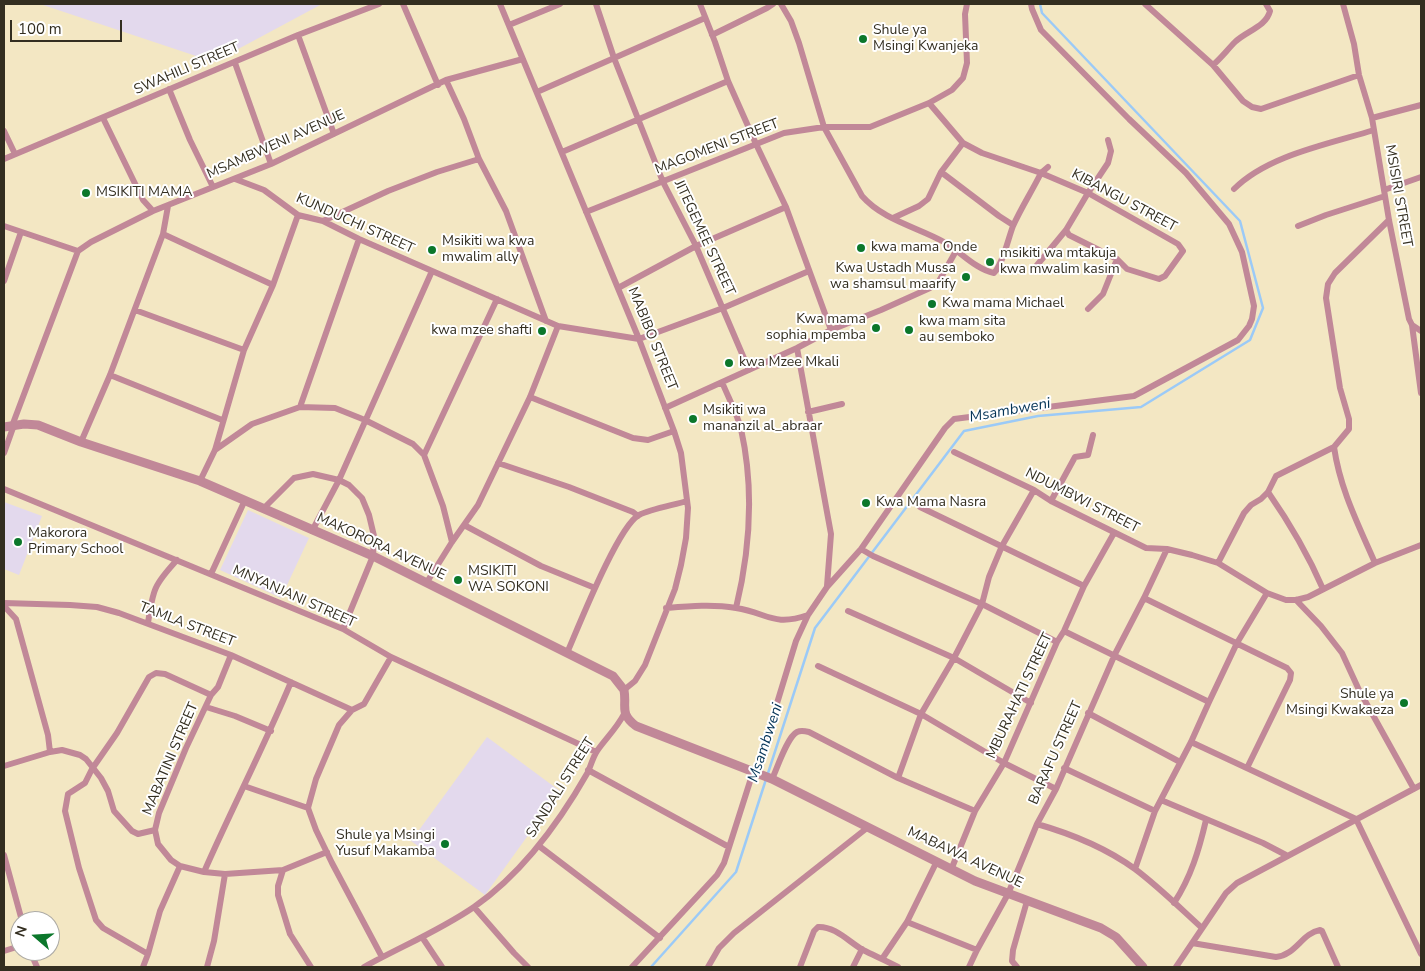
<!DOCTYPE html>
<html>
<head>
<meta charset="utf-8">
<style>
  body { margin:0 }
  #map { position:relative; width:1425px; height:971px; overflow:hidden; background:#f3e7c3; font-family:"Nunito Sans",sans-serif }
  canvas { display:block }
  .frame { position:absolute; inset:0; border:5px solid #332e20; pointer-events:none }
  .north { position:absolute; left:10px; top:911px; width:50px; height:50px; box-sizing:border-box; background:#fff; border:1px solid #adaba6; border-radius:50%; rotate:289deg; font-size:14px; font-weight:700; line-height:20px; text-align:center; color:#332e20 }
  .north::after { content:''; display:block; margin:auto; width:18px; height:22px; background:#0b772b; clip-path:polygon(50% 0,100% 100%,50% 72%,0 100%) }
  .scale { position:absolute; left:10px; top:20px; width:112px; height:22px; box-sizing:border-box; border:2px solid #332e20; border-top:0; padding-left:6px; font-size:15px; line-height:18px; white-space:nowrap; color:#332e20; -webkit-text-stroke:4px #fff; paint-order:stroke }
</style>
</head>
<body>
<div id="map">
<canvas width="1425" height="971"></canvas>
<div class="frame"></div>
<div class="north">N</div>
<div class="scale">100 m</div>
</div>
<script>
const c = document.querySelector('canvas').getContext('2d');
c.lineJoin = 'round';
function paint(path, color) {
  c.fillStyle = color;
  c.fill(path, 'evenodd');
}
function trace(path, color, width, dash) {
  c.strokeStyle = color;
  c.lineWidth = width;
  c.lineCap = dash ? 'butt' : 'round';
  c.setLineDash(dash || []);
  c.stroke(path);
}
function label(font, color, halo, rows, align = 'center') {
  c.font = font + ' "Nunito Sans",sans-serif';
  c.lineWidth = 4;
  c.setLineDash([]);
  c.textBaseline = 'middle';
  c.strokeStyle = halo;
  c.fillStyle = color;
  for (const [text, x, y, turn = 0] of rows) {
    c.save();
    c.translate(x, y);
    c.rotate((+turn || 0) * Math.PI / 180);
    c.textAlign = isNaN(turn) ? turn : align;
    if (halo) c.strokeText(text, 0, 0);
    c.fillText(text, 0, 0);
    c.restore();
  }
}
const education = new Path2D(`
  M40,4h282l-108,58z
  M4,502l38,14 -23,59 -15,-6z
  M248,510l61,28 -28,60 -61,-28z
  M487,737l73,54 -75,104 -74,-54z`);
const stream = new Path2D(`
  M651,967l85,-95 79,-244 149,-197 74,-15 103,-9 109,-67 13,-32 -23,-87 -198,-208 -2,-9`);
const minor = new Path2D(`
  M403,4l35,81
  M500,4l139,335 35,92 7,22 7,55 -2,30 -5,27 -6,24 -30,76 -10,16 -11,9
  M596,4l18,54 49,124 33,64 53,124
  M700,4l15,38 13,39 28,63 30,63 45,123
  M781,4l10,17 8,22 25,84 38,69c21,24 55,31 82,46 16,9 31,27 50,31 9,-9 14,-34 19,-47 8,-18 19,-35 28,-53l7,-6
  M1145,4l68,61 30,36 9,6 9,2 98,-34
  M1343,4l11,40 5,31 13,43 17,102 20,99 3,6 9,68
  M509,25l51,-21
  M298,35l36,99
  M712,35l55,-27 6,-4
  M235,63l36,101
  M1213,65c8,-7 15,-16 22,-23 11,-11 31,-15 35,-31l-4,-7
  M446,80l18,39 15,40 27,52 40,110
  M169,89l21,51 23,47
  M537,92l168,-74
  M929,103l34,40 19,10 59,20 47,20 90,51 5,7 -18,25 -6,3 -32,-10 -10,-10 -48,-24 -3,-5
  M103,118l40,82 10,11
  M1372,118l49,-13
  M4,131l11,23
  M562,152l166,-71
  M4,159l294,-124 81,-31
  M941,172l58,44 14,9
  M235,179l29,11 34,25 25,6 36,18 199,87 81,13 84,-31 86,-37
  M1234,189c34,-34 95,-45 140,-59
  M1384,190l37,-13
  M586,212l198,-79 40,-6h46l59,-24 23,-13 11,-12 4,-15 -2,-49 2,-10
  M893,218l26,-12 9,-7 13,-27 22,-29
  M323,221l65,-30 49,-19 42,-13
  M4,226l74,25
  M1298,226l28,-11 59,-19
  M163,234l110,51
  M1033,270l33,-40 22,-37 20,-30 3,-12 -3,-11
  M4,281l17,-49
  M618,288l78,-42 90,-39
  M1088,309l15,-15 14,-35
  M135,310l109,40
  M1412,325l9,6
  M797,348l34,186 -4,52
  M110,375l112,45
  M722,382c6,15 15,31 19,47 13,58 9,121 -5,179
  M530,397l103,41 15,2 26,-9
  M300,407l59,-168
  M665,408l132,-60 34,-18 50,-20 49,-22 9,-7 17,-30
  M808,412l34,-8
  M12,426l66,-175 13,-9 62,-31 118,-47 175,-84 77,-21
  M81,442l29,-67 53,-141 5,-28
  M1334,447c6,42 24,77 41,116
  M215,450l37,-26 48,-17 35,1 30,12 48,24 11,11 19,51 9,36
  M954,452l80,38 17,11 95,47 21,1 25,6 26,8 49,30 19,7h10l12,-3 67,-34 46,-18
  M4,453l10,-28
  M424,455l73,-156
  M498,463l71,24 64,25 5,4
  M200,481l15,-31 29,-100 29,-65 25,-70
  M4,489l339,140 48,28 205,95
  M1268,492c23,33 39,60 55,97
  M1051,501l24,-44 13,-2 5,-20
  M920,507l164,79
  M264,508l30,-30 19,-4 26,6 10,5 13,13 7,17 5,21 -1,20 -30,73
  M464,525l77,41 54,22
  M312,531l27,-51 93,-209
  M861,549l12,7 109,48 75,38
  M1218,563l26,-50 7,-8 10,-6 7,-7 8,-16 58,-29 15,-18v-10l-9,-31 -14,-90 2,-14 7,-11 54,-53
  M211,574l34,-74
  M427,582l25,-40 26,-37 52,-108 28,-71
  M1144,598l143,70 4,5 -1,7 -43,88
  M1296,600l25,26 21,27 17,37 55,99
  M4,603l66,2 27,2 22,6 112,42 121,55
  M4,606l12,13 32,116 2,17
  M666,608c24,-2 47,-4 70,0 32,5 37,19 72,7
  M848,611l106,47 77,45
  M148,623c5,-33 5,-37 29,-63
  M1064,631l145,71
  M567,653c11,-25 51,-127 72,-138 12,-6 35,-10 48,-14
  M231,655l-13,32 -7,8 -25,53 -27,65 -4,17 3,14 13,16 9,6 24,6 21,2 58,-4 44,-18
  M818,666l103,48 83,49 52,26
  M206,707l29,9 36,15
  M1088,713l92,49
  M1191,742l165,77 65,135
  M4,766l46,-14 12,-2 18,5 6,4 15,19 7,13 6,20 18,20 6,3 17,-4
  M1064,768l91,43
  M588,770l141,77
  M756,772l40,-131 12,-26 19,-28 34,-38 84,-121 9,-9 180,-23 104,-56 11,-14 3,-7 2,-13 -12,-54 -13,-28 -43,-51 -57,-54 -88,-89 -9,-21 -1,-5
  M898,778l23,-64 33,-56 28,-54 7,-27 13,-31 32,-56
  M772,779c5,-10 15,-42 25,-47 4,-2 8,-1 12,0l89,46 77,33
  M244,786l64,22
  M1161,800l102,43 23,12
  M1037,824c35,10 69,24 98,45 24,18 45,39 67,59
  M539,846l121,92
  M4,855l18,66
  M1135,869l20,-58 36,-69 18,-40 28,-59 30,-50
  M283,870l-5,16v9l12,39 21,33
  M951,870l24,-59 29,-48 53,-121 7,-11 20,-45 30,-53
  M204,872c28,-64 60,-125 87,-190
  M1174,903c17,-26 25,-53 32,-83
  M474,907l40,46 14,14
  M907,922l70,28
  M422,937l20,30
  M1192,943l84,14c20,-2 26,-24 44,-27l2,1 16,36
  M4,951l16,-5
  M30,951l7,16
  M148,954l-45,-26 -7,-8 -17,-52 -14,-57 3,-17 17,-11 7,-14 25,-36 32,-56 7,-4 9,1 46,21
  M382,957l-50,-94 -16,-33 -8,-22 8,-29 23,-54 13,-15 12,-6 27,-47
  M882,959l25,-37 30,-61
  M143,967l5,-13 12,-43 20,-45
  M207,967l7,-26 11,-67
  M364,967c36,-20 75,-36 110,-60 49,-34 85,-84 114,-135 3,-7 5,-15 9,-21 9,-13 20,-23 27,-37
  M632,967l85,-92 7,-12 29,-91
  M708,967l11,-19 15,-15 133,-105
  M800,967l14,-36 4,-4c17,-1 31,15 45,23 12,6 24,11 35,17
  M853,967l9,-18
  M969,967l8,-17 31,-56 29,-70 19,-35 59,-135 29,-56 23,-49
  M1017,967l-5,-6 1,-11 14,-49
  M1176,967l50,-74 11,-10 184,-98`);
const tertiary = new Path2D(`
  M4,427l20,-3 14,1 43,17 119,39 173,75 240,120 11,14c3,17 -5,23 12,36l136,53 203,102 126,47 15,9 27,30`);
const markers = [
  [863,39,5,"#0b772b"],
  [86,193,5,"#0b772b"],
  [861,248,5,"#0b772b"],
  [432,250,5,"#0b772b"],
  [990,262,5,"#0b772b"],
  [966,277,5,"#0b772b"],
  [932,304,5,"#0b772b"],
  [876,328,5,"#0b772b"],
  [909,330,5,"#0b772b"],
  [542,331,5,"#0b772b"],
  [729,363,5,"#0b772b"],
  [693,419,5,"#0b772b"],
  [866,503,5,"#0b772b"],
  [18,542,5,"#0b772b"],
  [458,580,5,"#0b772b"],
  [1404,703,5,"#0b772b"],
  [445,844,5,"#0b772b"]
];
const poiNames = [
  ["Shule ya",873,31],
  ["Msingi Kwanjeka",873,47],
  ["MSIKITI MAMA",96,193],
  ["Msikiti wa kwa",442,242],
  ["mwalim ally",442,258],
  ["kwa mama Onde",871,248],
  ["msikiti wa mtakuja",1000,254],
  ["kwa mwalim kasim",1000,270],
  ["Kwa Ustadh Mussa",956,269,"right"],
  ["wa shamsul maarify",956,285,"right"],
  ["Kwa mama Michael",942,304],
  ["Kwa mama",866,320,"right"],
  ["sophia mpemba",866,336,"right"],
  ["kwa mam sita",919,322],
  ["au semboko",919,338],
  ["kwa mzee shafti",532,331,"right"],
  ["kwa Mzee Mkali",739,363],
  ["Msikiti wa",703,411],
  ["mananzil al_abraar",703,427],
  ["Kwa Mama Nasra",876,503],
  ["Makorora",28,534],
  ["Primary School",28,550],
  ["MSIKITI",468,572],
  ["WA SOKONI",468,588],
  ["Shule ya",1394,695,"right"],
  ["Msingi Kwakaeza",1394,711,"right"],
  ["Shule ya Msingi",435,836,"right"],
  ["Yusuf Makamba",435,852,"right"]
];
const streetNames = [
  ["SWAHILI STREET",187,69,-23],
  ["MSAMBWENI AVENUE",276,145,-24],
  ["MAGOMENI STREET",717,147,-21],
  ["MSISIRI STREET",1398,196,80],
  ["KIBANGU STREET",1124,201,28],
  ["KUNDUCHI STREET",355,224,24],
  ["JITEGEMEE STREET",704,238,65],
  ["MABIBO STREET",652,339,68],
  ["NDUMBWI STREET",1082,501,27],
  ["MAKORORA AVENUE",381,547,25],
  ["MNYANJANI STREET",294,597,24],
  ["TAMLA STREET",187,625,21],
  ["MBURAHATI STREET",1020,696,-65],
  ["BARAFU STREET",1056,753,-66],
  ["MABATINI STREET",171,759,-67],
  ["SANDALI STREET",561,788,-58],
  ["MABAWA AVENUE",965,858,25]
];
const waterNames = [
  ["Msambweni",1010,411,-10],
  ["Msambweni",766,743,-72]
];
paint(education, '#e3d9ed');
trace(stream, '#9bcaf7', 2.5);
trace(minor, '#c18898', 6);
trace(tertiary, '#c18898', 9);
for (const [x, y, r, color] of markers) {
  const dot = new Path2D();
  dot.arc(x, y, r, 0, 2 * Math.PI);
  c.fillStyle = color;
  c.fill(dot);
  trace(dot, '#fff', 2);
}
label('14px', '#332e20', '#fff', poiNames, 'left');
label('14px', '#332e20', '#fff', streetNames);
label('italic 15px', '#043356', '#fff', waterNames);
</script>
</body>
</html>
